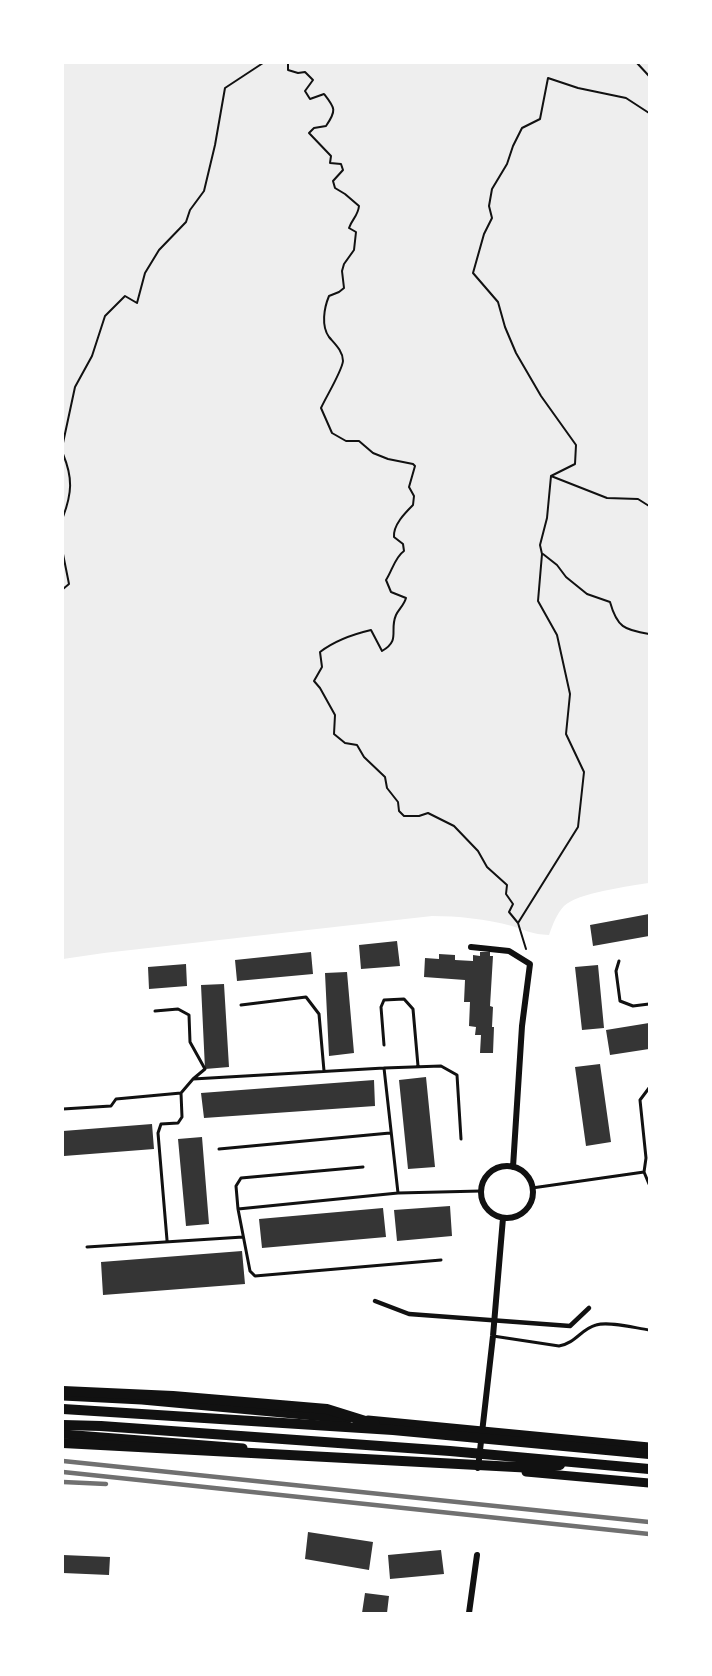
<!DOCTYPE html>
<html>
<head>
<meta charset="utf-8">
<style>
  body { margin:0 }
  #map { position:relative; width:712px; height:1676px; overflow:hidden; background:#fff; font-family:Merriweather,serif }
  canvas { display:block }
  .frame { position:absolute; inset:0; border:64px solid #fff; pointer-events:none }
</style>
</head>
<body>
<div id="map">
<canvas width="712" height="1676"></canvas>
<div class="frame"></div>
</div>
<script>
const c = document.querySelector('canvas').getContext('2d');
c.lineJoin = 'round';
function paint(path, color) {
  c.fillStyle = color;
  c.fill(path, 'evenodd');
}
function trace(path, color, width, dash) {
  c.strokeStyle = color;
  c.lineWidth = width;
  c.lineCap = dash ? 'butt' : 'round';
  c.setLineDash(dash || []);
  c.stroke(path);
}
const green = new Path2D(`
  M63,63h586v820c-19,3 -72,10 -85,23 -7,7 -12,20 -15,29 -18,-1 -21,-4 -37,-9 -26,-7 -54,-10 -80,-10l-328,37 -41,6z`);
const building = new Path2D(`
  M649,914v22l-56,10 -3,-21z
  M397,941l3,25 -39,3 -2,-24z
  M311,952l2,22 -76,7 -2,-21z
  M480,952h10v4h3l-3,50 3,1 -1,20h2l-1,26h-13l1,-18h-6l1,-8 -7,-1 1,-24h-6l1,-22 -41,-3 1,-19 14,1v-5l16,1v5l18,1v-6l7,1z
  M186,964l1,22 -38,3 -1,-22z
  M598,965l6,63 -22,2 -7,-63z
  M347,972l7,81 -25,3 -4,-83z
  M224,984l5,83 -24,2 -4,-84z
  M649,1023v26l-39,6 -4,-25z
  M600,1064l11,78 -25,4 -11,-79z
  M426,1077l9,90 -27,2 -9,-89z
  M374,1080l1,26 -171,12 -3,-25z
  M152,1124l2,25 -90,7 -1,-25z
  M202,1137l7,87 -23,2 -8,-87z
  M450,1206l2,30 -55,5 -3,-31z
  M383,1208l3,29 -124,11 -3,-29z
  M242,1251l3,33 -142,11 -2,-33z
  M308,1532l65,10 -4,28 -64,-11z
  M441,1550l3,24 -54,5 -2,-24z
  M63,1555l47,2 -1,18 -46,-2z
  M365,1593l24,3 -2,17h-25z`);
const path = new Path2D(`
  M288,63v7l10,3 7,-1 8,8 -8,11 5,8 14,-5c11,14 13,16 2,32l-12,2 -5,5 22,23 -1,7 11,1 2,6 -10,11 2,7 10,6 14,12c-1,10 -7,13 -10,22l7,4 -2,18 -10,14 -2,7 2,17 -5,4 -10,4c-5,12 -8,30 0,41 6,7 14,14 14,24 -1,10 -17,36 -22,47l11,25 14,8h13l14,12 15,6 25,5 2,2 -6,21 5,9 -1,9c-8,8 -20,20 -19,32l9,7 1,7c-9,6 -12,20 -18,29l5,12 15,6c-2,7 -7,11 -10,17 -7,16 5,25 -14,36l-11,-21c-17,4 -38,12 -51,22l2,15 -8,14 6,7 15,27 -1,19 11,9 12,2 7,12 21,20 2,11 11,14 1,9 5,5h15l9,-3 26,13 24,25 9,16 20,18 -1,9 7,10 -4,8 9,11
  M637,63l12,13
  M649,113l-23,-15 -48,-10 -30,-10 -8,41 -18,9 -9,18 -6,18 -15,25 -3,17 3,12 -8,16 -11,39 25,29 7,25 11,26 25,43 35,49 -1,19 -24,12 56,22 31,1 11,7
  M63,443l12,-56 17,-31 13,-40 20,-20 12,7 8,-30 14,-23 27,-28 4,-12 14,-19 11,-46 10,-57 38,-25
  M63,454c10,24 9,39 0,63
  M63,554l6,30 -6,5
  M543,554l14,11 9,12 21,17 23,8c7,25 14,28 39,32
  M526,949l-8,-26 60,-96 6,-55 -18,-38 4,-40 -13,-59 -19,-34 4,-47 -2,-9 7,-27 4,-42`);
const service = new Path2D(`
  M619,961l-3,10 4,30 13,5 16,-2
  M241,1005l65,-8 13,17 5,57
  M155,1011l23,-2 11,6 1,27 15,27 -12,10
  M384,1045l-3,-38 3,-7 20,-1 9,10 5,57
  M63,1109l48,-3 5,-7 65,-6 12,-14 191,-11
  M219,1149l171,-16
  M363,1167l-122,11 -5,8 2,23 160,-16 83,-2
  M644,1172l5,12
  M532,1188l112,-16 2,-14 -6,-58 9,-12
  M398,1193l-14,-125 57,-2 16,9 4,64
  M238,1209l12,62 5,5 186,-16
  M167,1240l-9,-107 3,-9 17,-1 4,-6 -1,-24
  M87,1247l156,-10
  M493,1336l66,10c17,-3 22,-17 37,-21 13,-4 39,3 53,5`);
const pedestrian = new Path2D(`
  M375,1301l34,13 161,12 19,-18`);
const minor = new Path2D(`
  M471,947l38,4 21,13 -8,62 -9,141
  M481 1192a26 26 0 1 1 52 0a26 26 0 1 1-52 0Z
  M478,1468l15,-132 10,-118
  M469,1613l8,-58`);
const secondary = new Path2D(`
  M63,1396l79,4 206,19
  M368,1420l281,27
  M63,1434l180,14
  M526,1472l123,11`);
const trunk = new Path2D(`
  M63,1391l110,5 154,13 48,15
  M63,1409l330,21 256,24
  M63,1425l38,1 349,25 199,18
  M63,1443l471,25 26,-3`);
const rail = new Path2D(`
  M63,1461l586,61
  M63,1472l586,62
  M63,1482l43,2`);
paint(green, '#eee');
paint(building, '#353535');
trace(path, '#111', 2);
trace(service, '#111', 3);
trace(pedestrian, '#111', 4.5);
trace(minor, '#111', 6);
trace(secondary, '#111', 9);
trace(trunk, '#111', 10);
trace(rail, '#707070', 4.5);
</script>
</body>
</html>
